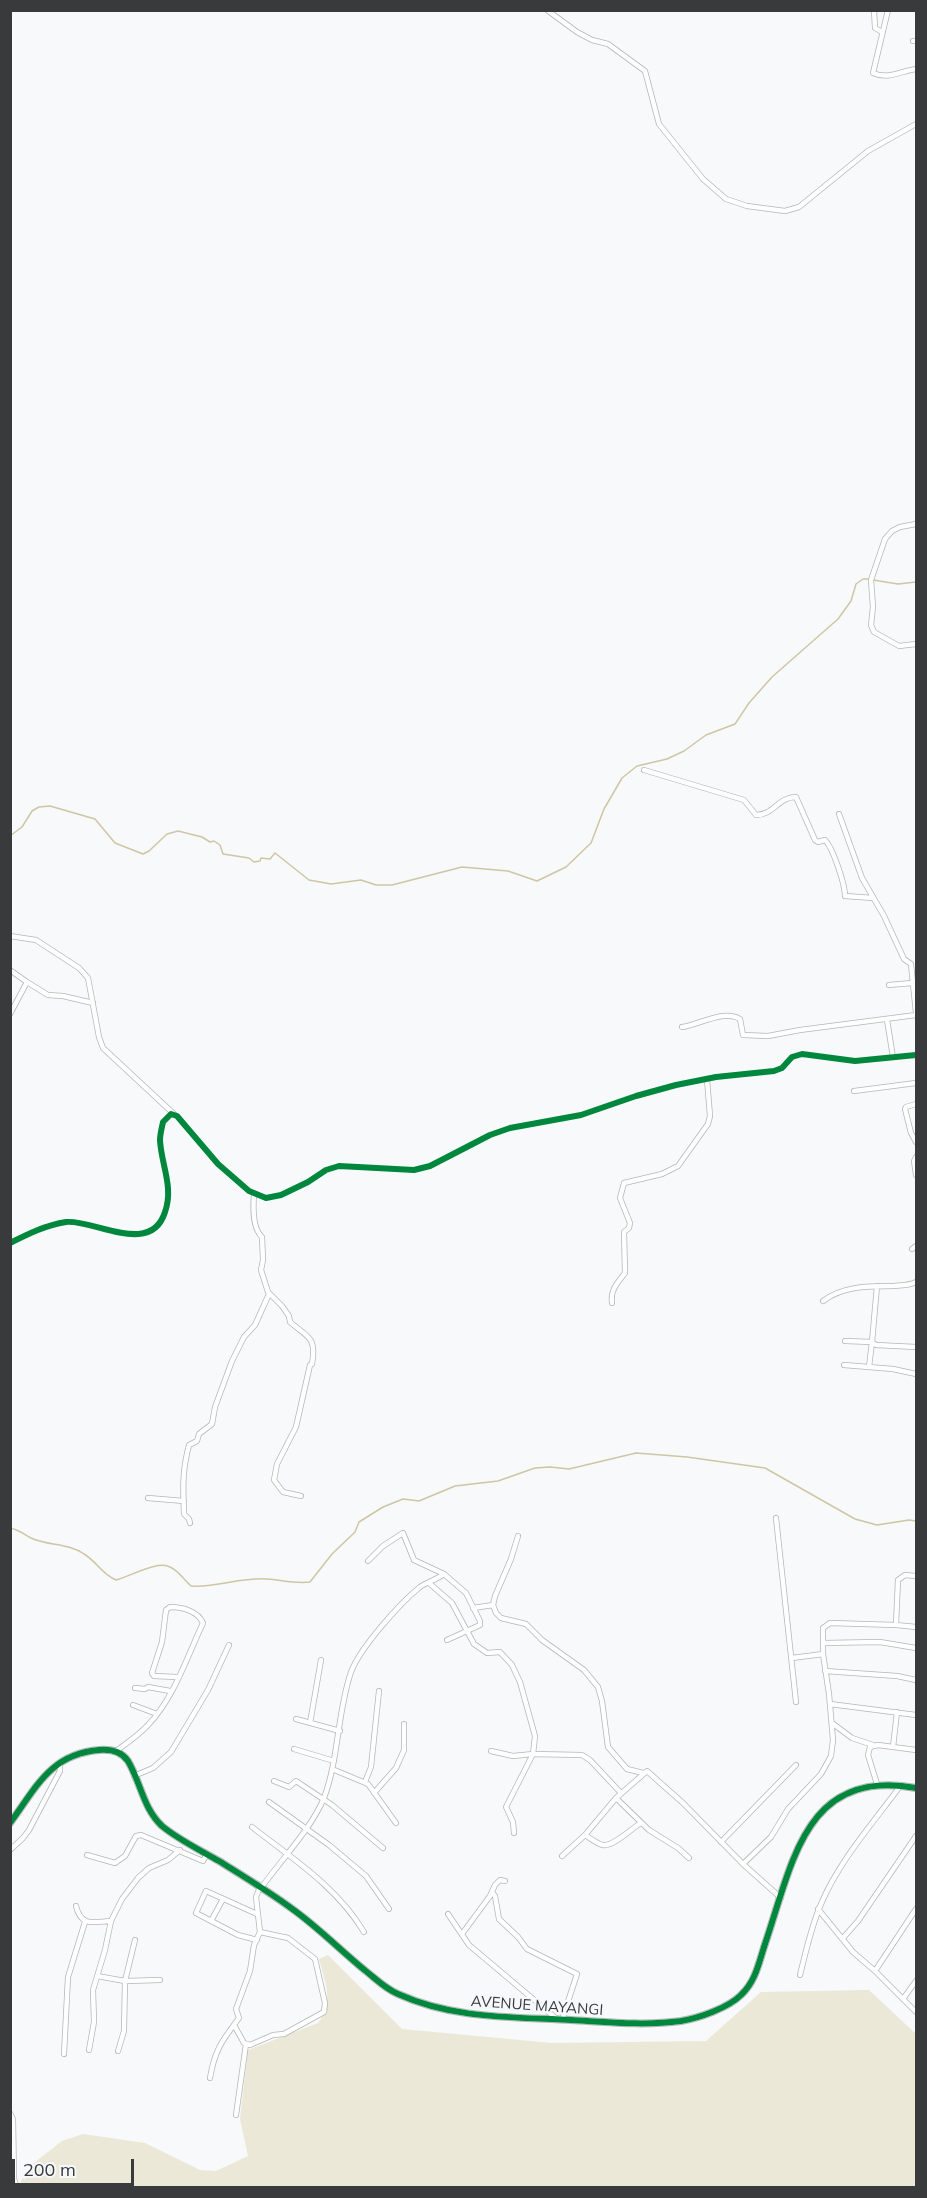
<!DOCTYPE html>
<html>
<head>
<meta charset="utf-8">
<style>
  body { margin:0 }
  #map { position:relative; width:927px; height:2198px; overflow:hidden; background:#f7f9fb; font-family:Mulish,sans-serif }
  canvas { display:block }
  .frame { position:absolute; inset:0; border:12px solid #393a3b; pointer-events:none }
  .scale { position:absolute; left:12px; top:2159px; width:122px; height:27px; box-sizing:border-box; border:3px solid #393a3b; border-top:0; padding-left:8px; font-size:18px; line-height:21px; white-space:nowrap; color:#393a3b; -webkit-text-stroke:4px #f6f9fc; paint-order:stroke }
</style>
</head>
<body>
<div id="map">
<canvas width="927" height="2198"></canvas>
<div class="frame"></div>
<div class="scale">200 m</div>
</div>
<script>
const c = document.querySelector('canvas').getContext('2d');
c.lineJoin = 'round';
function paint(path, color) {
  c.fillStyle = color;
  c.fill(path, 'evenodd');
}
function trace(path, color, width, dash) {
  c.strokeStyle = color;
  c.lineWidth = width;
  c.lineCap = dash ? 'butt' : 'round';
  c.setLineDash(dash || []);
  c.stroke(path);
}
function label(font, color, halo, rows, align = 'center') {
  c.font = font + ' Mulish,sans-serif';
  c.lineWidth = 4.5;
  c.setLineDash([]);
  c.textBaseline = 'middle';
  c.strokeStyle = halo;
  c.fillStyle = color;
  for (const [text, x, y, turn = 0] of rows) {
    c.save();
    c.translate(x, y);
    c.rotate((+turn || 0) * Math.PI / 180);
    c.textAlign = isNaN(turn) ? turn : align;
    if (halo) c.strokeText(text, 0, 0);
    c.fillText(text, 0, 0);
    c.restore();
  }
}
const green = new Path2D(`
  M328,1955l74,74 150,14 154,-2 55,-49 108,-2 47,44v153l-895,1v-7l14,-19 27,-21 21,-7 62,9 55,27 16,1 32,-15 -8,-37 8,-69 70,-27c17,-20 7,-41 1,-64z`);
const stream = new Path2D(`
  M873,580l25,4 18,-2
  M10,836l12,-9 10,-16 7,-4 11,-1 45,13 20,24 28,11 6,-3 18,-17 11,-3 24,6 8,5 4,-1 6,4 3,9 26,4 5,4 6,-1 1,-3 9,1 5,-6 34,27 22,4 30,-4 15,5h16l70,-18 46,4 29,10 29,-14 25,-24 13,-34 18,-31 15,-12 30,-7 17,-8 22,-16 29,-11 14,-21 23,-26 66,-58 13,-18 5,-17 7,-5h5
  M10,1528c10,2 13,6 21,10 17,8 38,5 53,16 13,8 18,20 32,26 13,-3 42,-20 54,-13 8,3 14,13 21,19 25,2 50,-9 76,-7 15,1 27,5 43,3l22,-28 23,-22 4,-10 24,-15 20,-8 16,2 36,-15 43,-5 37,-13 15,-1 19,2 67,-16 51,4 78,11 90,51 22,6 32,-5 7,1`);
const minorTunnel = new Path2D(`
  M10,1243c18,-9 36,-18 56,-21 28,-3 85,35 99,-10 9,-25 -4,-48 -5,-72 0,-6 2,-13 3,-18l8,-8 6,2 41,48 31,27 17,7 15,-3 27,-13 18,-12 13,-4 75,4 16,-4 60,-31 20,-7 71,-13 55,-19 40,-11 40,-8 58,-6 8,-3 10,-11 10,-3 53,7 61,-6`);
const minor = new Path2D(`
  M547,10l30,22 15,8 16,4 37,27 14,53 44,55 23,20 21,7 38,5 14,-4 69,-56 48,-27
  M874,10l1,18 7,4
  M888,10l-15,63c15,7 28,-2 43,-4
  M913,41h3
  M916,524l-16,3 -8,4 -7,8 -14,41 2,27 -2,18 3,7 25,14 17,-2
  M644,770l100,30 12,15c18,0 22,-18 40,-18l19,43 3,2 7,-2c8,8 20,44 20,56l28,2
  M839,814l23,64 22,38 20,43 7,5 5,49
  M10,936l26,4 43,28 9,10 11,59 4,11 71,66
  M10,970l17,12 -17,32
  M27,982l21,13 15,1 30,7
  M889,985l23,-2
  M887,1020l6,37
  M682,1027c17,-2 41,-18 58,-8l3,16 25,1 32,-6 116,-15
  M854,1091l62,-8
  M916,1104l-10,3 -1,2 6,24 5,9
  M916,1157l-2,4 2,14
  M254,1194c-1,13 -2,34 8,43l1,23 -2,10 7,22 14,14 7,10 1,6c17,15 27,14 22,42l-2,1 -14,62 -19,37 -3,16 9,12 18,4
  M912,1249l4,-3
  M877,1286l-5,56 4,3 40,2
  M823,1301c20,-15 45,-15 70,-15 8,-1 15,0 23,-4
  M612,1303c-2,-13 6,-21 13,-30l-1,-41 5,-4 1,-5 -10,-25 4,-15 38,-9 16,-8 30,-42 2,-8 -3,-37
  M845,1341l27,1 -3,25
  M844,1365l49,4 23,5
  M148,1498l36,3
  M776,1518l20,184
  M190,1523l-1,-4 -5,-5c-1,-27 -2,-42 5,-69l8,-4 2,-7 13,-10 3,-17 17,-46 12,-24 11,-12 14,-31
  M518,1536l-7,23 -16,37 -2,9 3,8 5,5 25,6 16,16 42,30 14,17 4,14 6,46 19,22 16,4
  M368,1561l15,-15 20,-13 11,27 30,14 22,19 14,28v4l-33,15
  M429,1583l23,20 22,41 13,9 13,-1 12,13 8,17 15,54 -2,18 -27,53 7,15 1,11
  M473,1608l20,-3
  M896,1625l2,-45 7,-5 11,1
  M823,1643l57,-1 36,6
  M792,1658l31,-4
  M825,1671l72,5 19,4
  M135,1688l10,1 3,-2 22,4
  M830,1704l86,11
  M133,1705l24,9
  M296,1719l44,12
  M310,1723l11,-63
  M832,1723l20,15 21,7
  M893,1747l4,-35
  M294,1749l40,12
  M116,1751c11,-8 23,-16 32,-26 26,-27 39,-68 55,-102 -5,-12 -21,-16 -33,-16l-4,3 -4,32 -10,31 2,3 23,1
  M491,1751l22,5 20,-2 49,1 8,5 31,33
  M332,1769l36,15 28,39
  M134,1776l19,-8 18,-16 37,-62 21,-45
  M274,1781l15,6 7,-6 36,24 51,43
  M365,1782l6,-15 8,-76
  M877,1784l-9,-29 2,-8 8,-2 38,5
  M374,1793l22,-25 8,-18v-26
  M616,1798l33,32 29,18 11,10
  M269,1802l60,43 37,31 23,33
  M252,1827c41,32 85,60 112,105
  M585,1835c5,3 12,9 18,10 10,2 29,-17 38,-22
  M721,1842l75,-77
  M10,1850l13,-12 6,-8 31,-59v-8
  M87,1855l28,8 10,-7 11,-20 5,-1 62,26 4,-7
  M562,1856l23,-21 31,-37 31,-27 36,32 60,61 38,34
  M743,1864l28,-27 17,-28 33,-35 10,-18 2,-16 -4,-46 -6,-40v-26l7,-5 66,2 20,2
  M261,1888c20,-28 50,-59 63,-90 15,-40 13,-85 27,-126 9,-24 48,-68 69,-85 7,-5 16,-7 24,-13
  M492,1892l3,4 4,23 19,18 9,12 50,25 -15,46
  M76,1906c5,21 17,16 35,15
  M818,1909l35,43 22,19
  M916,1909l-41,62 41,41
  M448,1914l21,31 89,75
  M211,1921l12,-22
  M462,1934l28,-38 5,-11 5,-5 5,1
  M843,1938l15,-17 58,-85
  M135,1940l-10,41 35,-1
  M257,1940l-19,-5 -42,-22 10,-22 51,23
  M800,1975c6,-24 11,-48 21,-71 18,-43 52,-81 80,-119
  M97,1976l28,5 -1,50 -6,20
  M903,1999l13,-18
  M234,2025l10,18 6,2 23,-10 11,-1 40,-22 1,-9 -10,-44 -27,-21 -28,-6
  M89,2050l5,-28 -1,-32 12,-40 6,-29 11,-22 16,-21 11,-10 19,-8 12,-10
  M64,2054l4,-77 17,-55
  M210,2078c5,-29 12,-37 29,-60l-3,-9 14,-38 4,-26 6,-13 -4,-35 4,-10
  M10,2113l3,6 1,60 3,9
  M236,2115l10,-71`);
const tertiary = new Path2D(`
  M10,1823c26,-35 40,-69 89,-73 12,-1 22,1 29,11 13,22 15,47 34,65 17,14 38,24 57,35 24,15 49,30 72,47 27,19 50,43 76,64 10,8 19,17 31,22 55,25 114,23 173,26 36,2 73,6 110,1 18,-3 47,-13 60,-26 15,-14 18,-33 24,-51 28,-82 40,-176 151,-156`);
const cycleway = new Path2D(`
  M10,1243c18,-9 36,-18 56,-21 28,-3 85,35 99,-10 9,-25 -4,-48 -5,-72 0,-6 2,-13 3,-18l8,-8 6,2 41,48 31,27 17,7 15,-3 27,-13 18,-12 13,-4 75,4 16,-4 60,-31 20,-7 71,-13 55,-19 40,-11 40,-8 58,-6 8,-3 10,-11 10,-3 53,7 61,-6
  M10,1823c26,-35 40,-69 89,-73 12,-1 22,1 29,11 13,22 15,47 34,65 17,14 38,24 57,35 24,15 49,30 72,47 27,19 50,43 76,64 10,8 19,17 31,22 55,25 114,23 173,26 36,2 73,6 110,1 18,-3 47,-13 60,-26 15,-14 18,-33 24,-51 28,-82 40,-176 151,-156`);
const streetNames = [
  ["AVENUE MAYANGI",537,2006,4]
];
paint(green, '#ebe8d7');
trace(stream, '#cec6a4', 1.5);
trace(minorTunnel, '#d1d3d5', 4.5, [4.5, 2]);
trace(minor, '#b5b6b7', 6);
trace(tertiary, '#b5b6b7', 8);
trace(minor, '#fefefe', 4.5);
trace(tertiary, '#fefefe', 6);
trace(cycleway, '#00873e', 6);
label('15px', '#393a3b', '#f6f9fc', streetNames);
</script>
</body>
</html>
